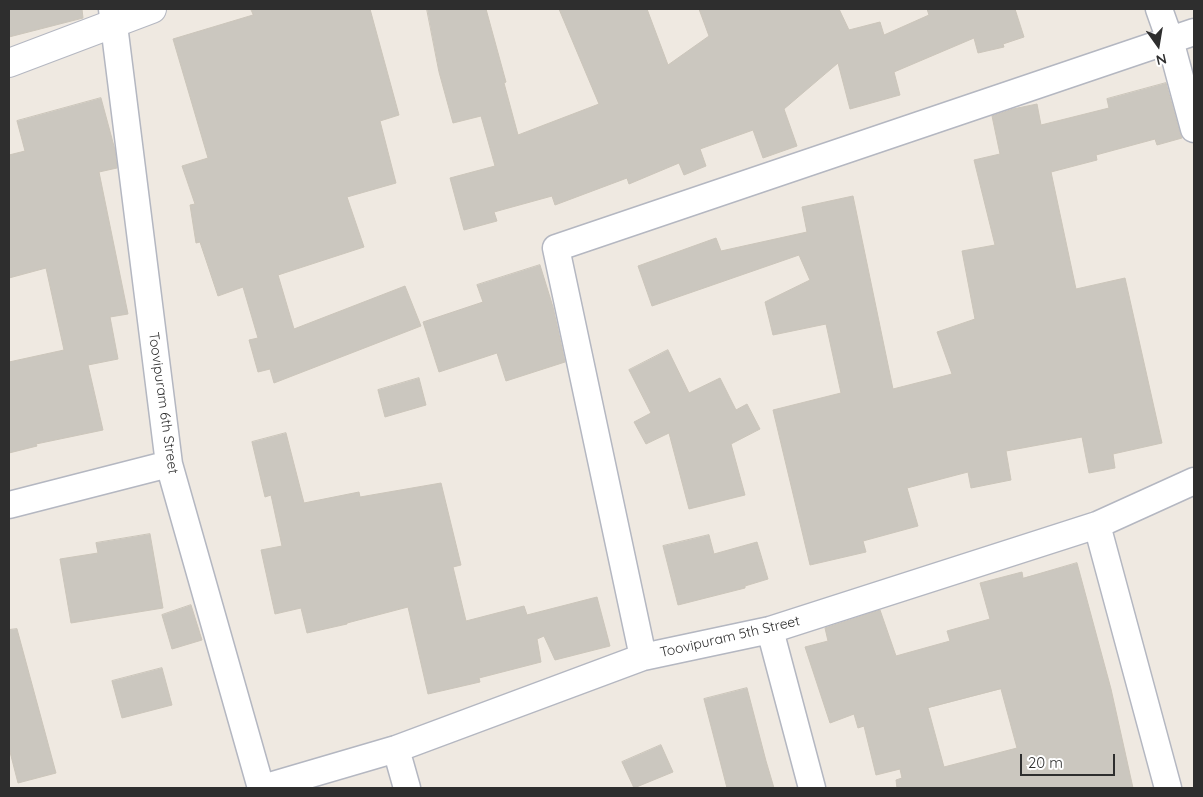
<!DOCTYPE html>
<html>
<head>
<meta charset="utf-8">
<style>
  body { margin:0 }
  #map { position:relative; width:1203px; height:797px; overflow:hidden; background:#efe9e1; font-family:Quicksand,sans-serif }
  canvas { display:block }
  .frame { position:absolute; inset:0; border:10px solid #2e2e2e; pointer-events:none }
  .north { position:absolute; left:1133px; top:20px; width:50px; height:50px; -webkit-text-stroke:4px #fff; paint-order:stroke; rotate:167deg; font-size:14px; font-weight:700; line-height:20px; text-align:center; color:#2e2e2e }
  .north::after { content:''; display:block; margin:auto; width:18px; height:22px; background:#2e2e2e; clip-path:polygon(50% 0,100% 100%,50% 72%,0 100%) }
  .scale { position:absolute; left:1020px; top:754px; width:95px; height:22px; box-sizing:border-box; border:2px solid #2e2e2e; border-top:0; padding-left:6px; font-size:15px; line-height:18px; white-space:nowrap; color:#2e2e2e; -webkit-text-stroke:4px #fff; paint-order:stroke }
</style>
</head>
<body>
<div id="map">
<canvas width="1203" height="797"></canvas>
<div class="frame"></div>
<div class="north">N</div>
<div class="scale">20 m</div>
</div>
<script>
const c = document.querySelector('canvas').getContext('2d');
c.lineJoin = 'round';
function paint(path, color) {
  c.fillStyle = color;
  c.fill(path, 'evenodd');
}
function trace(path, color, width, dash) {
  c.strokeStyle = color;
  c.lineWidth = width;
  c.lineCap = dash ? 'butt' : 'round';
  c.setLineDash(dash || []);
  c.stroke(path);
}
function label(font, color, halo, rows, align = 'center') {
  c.font = font + ' Quicksand,sans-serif';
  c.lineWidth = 4;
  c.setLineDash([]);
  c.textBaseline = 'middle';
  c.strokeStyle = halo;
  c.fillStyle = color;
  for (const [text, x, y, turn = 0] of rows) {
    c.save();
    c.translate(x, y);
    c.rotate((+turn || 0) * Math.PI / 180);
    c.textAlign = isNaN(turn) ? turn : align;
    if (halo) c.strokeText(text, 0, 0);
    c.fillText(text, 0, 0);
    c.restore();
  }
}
const building = new Path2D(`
  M9,9h73l1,9 -74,19z
  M251,9h119l29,106 -19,6 16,62 -49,14 17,50 -86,28 16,54 111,-43 16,40 -147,57 -4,-14 -12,3 -9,-32 9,-2 -15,-51 -25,9 -18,-54 -4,1 -6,-38 5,-1 -13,-38 26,-8 -35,-119 80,-24z
  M427,9h59l20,73 -2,1 14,52 81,-31 -40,-95h88l21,56 41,-29 -10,-27h140l10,21 31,-8 4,13 45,-20 -2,-6h88l9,28 -21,7 1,3 -26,6 -4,-15 -80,34 6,23 -50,14 -12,-46 -54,46 13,37 -34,12 -10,-28 -53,19 6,17 -22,9 -5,-12 -50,21 -2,-6 -72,27 -3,-9 -58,16 3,9 -33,9 -14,-52 45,-12 -14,-50 -28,7 -14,-51z
  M1166,83l14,50 2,5 -25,7 -2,-6 -59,16 1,5 -46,12 25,117 49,-11 37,165 -49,11 2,14 -26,5 -7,-36 -76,14 5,29 -40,8 -3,-16 -61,16 11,38 -55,15 3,11 -56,13 -37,-155 68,-17 -15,-69 -53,11 -8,-33 45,-22 -11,-25 -147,51 -14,-40 78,-28 5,13 86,-19 -5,-25 51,-11 40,193 59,-15 -15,-42 38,-13 -13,-68 33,-6 -21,-85 26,-6 -8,-38 21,-7 24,-5 4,21 68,-17 -2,-9z
  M101,98l14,52 2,18 -18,4 29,142 -18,3 8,42 -30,6 15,65 -67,14 1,2 -28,7v-91l55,-12 -18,-82 -37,10v-123l16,-4 -8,-30z
  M540,265l13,42 12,55 -59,19 -9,-28 -58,19 -16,-50 60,-20 -6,-17z
  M668,350l21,43 31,-15 16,32 11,-6 13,25 -29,15 14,51 -56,14 -20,-76 -23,11 -12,-22 17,-9 -22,-43z
  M419,378l7,27 -41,12 -7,-27z
  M286,433l18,70 55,-11 1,5 81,-14 20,82 -8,2 13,54 58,-15 3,9 70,-18 13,49 -55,14 -11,-24 -7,3 4,23 -62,16 1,4 -52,12 -20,-87 -61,16v1l-40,9 -6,-25 -26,6 -14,-64 21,-4 -11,-51 -6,2 -13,-55z
  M150,534l13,74 -92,15 -11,-64 38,-6 -2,-10z
  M709,535l5,19 43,-12 11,37 -23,7v2l-67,17 -15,-59z
  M1077,563l34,126 22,99h-236l-1,-8 6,-2 -2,-9 -24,6 -12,-49 -6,2 -4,-14 -24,9 -25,-76 23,-6 -3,-13 55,-18 16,46 54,-15 -3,-10 43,-12 -10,-36 42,-11 1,6zM1001,689l16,59 -73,19 -16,-59z
  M191,605l11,35 -30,9 -10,-34z
  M17,629l39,144 -38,10 -9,-35v-118z
  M162,668l10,37 -50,13 -10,-37z
  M747,688l19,73 8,27h-47l-23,-89z
  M661,745l12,27 -39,16 -12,-26z`);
const street = new Path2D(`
  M112,9l57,455 92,324
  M1159,9l11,31 24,89
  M9,505l160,-41
  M1097,525l71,263
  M770,630l42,158
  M643,657l-87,-409 638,-216
  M396,749l11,39
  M263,788l133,-39 247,-92 127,-27 327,-105 97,-44`);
const secondary = new Path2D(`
  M9,63l143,-54`);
const streetNames = [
  ["Toovipuram 6th Street",163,403,82],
  ["Toovipuram 5th Street",730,637,-13]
];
paint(building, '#cbc7bf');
trace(building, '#cbc5ba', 1);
trace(street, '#b4b7c1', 29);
trace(secondary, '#b4b7c1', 30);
trace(street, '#fff', 26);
trace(secondary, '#fff', 28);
label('14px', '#2e2e2e', '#fff', streetNames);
</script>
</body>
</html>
